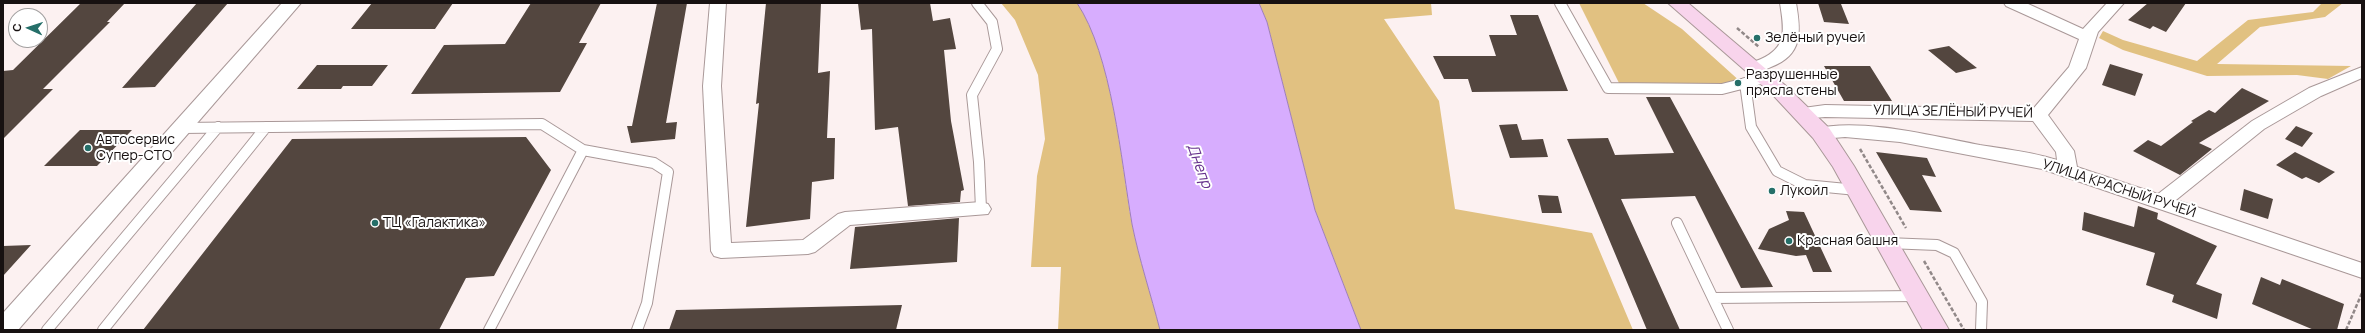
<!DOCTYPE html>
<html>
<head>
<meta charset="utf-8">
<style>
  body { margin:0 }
  #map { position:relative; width:2365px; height:333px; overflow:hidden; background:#fcf1f1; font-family:Manrope,sans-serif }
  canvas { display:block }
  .frame { position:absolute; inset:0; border:4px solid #171111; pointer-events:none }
  .north { position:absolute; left:8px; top:8px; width:40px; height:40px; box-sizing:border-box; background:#fff; border:1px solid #a2a0a0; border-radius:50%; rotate:273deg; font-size:11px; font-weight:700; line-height:16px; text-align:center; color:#171111 }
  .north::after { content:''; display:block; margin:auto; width:14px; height:18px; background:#256f69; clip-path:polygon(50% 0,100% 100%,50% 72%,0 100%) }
</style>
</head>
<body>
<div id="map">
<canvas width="2365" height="333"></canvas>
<div class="frame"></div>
<div class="north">С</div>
</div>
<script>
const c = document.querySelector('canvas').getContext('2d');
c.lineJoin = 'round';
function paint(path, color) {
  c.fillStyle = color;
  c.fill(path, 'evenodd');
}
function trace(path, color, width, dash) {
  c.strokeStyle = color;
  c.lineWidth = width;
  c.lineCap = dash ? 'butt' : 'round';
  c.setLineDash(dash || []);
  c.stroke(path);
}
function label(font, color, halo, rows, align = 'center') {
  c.font = font + ' Manrope,sans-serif';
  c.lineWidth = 4;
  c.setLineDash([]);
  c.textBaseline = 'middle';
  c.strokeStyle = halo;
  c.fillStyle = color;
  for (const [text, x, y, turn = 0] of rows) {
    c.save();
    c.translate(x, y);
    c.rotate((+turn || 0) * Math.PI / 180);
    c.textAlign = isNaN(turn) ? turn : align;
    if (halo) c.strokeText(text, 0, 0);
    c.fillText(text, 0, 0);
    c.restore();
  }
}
const green = new Path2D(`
  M1001,3h76c35,52 44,157 55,221 7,35 19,71 28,106h-102l3,-63h-30l6,-91 8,-37 -7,-64 -23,-55z
  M1259,3h172l1,12 -48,4 55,82 16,108 137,24 41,97h-272l-46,-120 -48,-188z
  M1579,3h64l39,26 60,54h-123z
  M2322,3h21l-18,14 -65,10 -43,37 134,2 -23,13 -31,-4 -90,1 -84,-26 -24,-12 4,-7 20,9 74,21 51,-41 65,-8z`);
const water = new Path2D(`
  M1077,3h182l8,19 48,188 46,120h-201c-9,-35 -21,-71 -28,-106 -11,-64 -20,-169 -55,-221z`);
const building = new Path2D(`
  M81,3h44l-18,19h3l-67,67h10l-50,50v-68l10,-1z
  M197,3h31l-73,84 -33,1z
  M372,3h81l-18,26h-84z
  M531,3h70l-22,40h8l-27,49 -149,2 33,-49 61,-1z
  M657,3h30l-21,120 11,-1 -2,17 -44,4 -4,-17h5z
  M766,3h55l-3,70 12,-2 -3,67h8l-1,41 -22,3 -2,37 -64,8 13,-124 -3,1z
  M858,3h72l3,18 17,-3 6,31 -12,1 7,71 13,69 -3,1 -1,11 -52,4 -10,-79 -23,3 -3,-101 -11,1z
  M1818,3l23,1 8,20 -25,-2z
  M2148,3h38l-20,29 -13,-6 -3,3 -22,-9z
  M1510,15h28l30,76 -96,1 -4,-13h-24l-11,-23h63l-7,-21h28z
  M1949,46l28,22 -21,5 -28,-23z
  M2110,64l33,10 -8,22 -33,-11z
  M317,65h71l-16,21h-29l-2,3h-44z
  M1824,66h46l22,35h-48z
  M2242,88l27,13 -70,42 13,6 -32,26 -47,-24 15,-11 13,6 32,-24 -2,-1 18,-11 6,3z
  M1646,97h24l103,190 -32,1 -46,-92 -74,3 59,131h-33l-80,-191 41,-1 7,17 59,-2z
  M1517,124l5,16 21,-1 5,18 -38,1 -11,-33z
  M2296,126l17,7 -11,14 -17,-8z
  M80,130h52l-35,36h-53z
  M526,137l25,33 -57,106 -28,2 -27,52h-296l149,-191z
  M1876,152l51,6 9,19 -14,-2 20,37 -32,-2z
  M2295,152l40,20 -16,11 -13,-6 -4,2 -26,-14z
  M2244,189l29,10 -5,20 -28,-9z
  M1538,195l20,1 4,17h-20z
  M2138,206l20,7 -1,6 60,27 -21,38 26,10 -5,25 -45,-17 2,-7 -28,-10 9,-32 -73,-23 2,-18 50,15z
  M1786,211l18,1 28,60h-19l-7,-17 -10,1 -38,-7 11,-20 20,-9z
  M959,218l-2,44 -107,7 5,-42z
  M31,245l-28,31v-30z
  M2261,277l19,8 2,-6 62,25 -7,26h-23l-62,-26z
  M902,305l-6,25h-227l7,-20z`);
const path = new Path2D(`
  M1737,28l22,19
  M1860,149l46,79
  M1924,261l40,69
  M2346,330l16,-37`);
const service = new Path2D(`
  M977,3l15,19 5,27 -25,46 7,67 2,47
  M1560,3l48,85 114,1 43,-11
  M1745,83l6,44 26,44 28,14 52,5
  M181,128l361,-4 41,26 71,13 14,9 -21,131 -10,27
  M1677,223l51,107
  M1887,243l50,2 17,8 28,49 -1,28
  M1714,298l203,-2
  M47,330l171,-203
  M103,330l163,-203
  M489,330l94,-180`);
const minor = new Path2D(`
  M710,3h16l-5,83 10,157 72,-3 35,-26 7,-2 136,-10 7,2 3,5 -3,5 -138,11 -35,27 -7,2 -87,4 -7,-2 -3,-5 -8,-165z
  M1780,3h16c5,29 7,52 -25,64 -9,4 -15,7 -24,5l-3,-4c4,-6 11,-6 17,-9 27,-12 23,-30 19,-56z
  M2004,3h22l57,26 24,-26h17l-26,29 -12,36 -38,47 26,36 3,16 81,27 94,-73 57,-33 53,-21v11l-41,18 -57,33 -88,71 186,63v15l-320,-109 -142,-27 -55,-5 -24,2 -7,-2 -2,-4 2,-4c46,-12 119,7 166,16 25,4 52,7 77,15l-1,-8 -23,-31 -208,-4 -23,2 -6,-2 -3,-4 3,-4 29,-4 208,4 36,-42 10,-28 -73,-33z`);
const tertiary = new Path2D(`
  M282,3h19l-283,327h-15v-17z`);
const secondary = new Path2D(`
  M1668,3h20l98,83 43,42 25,38 95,164h-26l-90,-163 -20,-29 -41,-44z`);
const markers = [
  [1757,38,4,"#256f69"],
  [1738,83,4,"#256f69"],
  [88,148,4,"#256f69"],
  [1772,191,4,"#256f69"],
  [375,223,4,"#256f69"],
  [1789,241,4,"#256f69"]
];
const poiNames = [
  ["Зелёный ручей",1765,38],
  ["Разрушенные",1746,75],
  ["прясла стены",1746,91],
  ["Автосервис",96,140],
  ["Супер-СТО",96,156],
  ["Лукойл",1780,191],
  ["ТЦ «Галактика»",383,223],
  ["Красная башня",1797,241]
];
const streetNames = [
  ["УЛИЦА ЗЕЛЁНЫЙ РУЧЕЙ",1953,112,1],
  ["УЛИЦА КРАСНЫЙ РУЧЕЙ",2119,189,18]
];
const waterNames = [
  ["Днепр",1199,166,70]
];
paint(green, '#e1c181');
paint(water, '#d7adfe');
trace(water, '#9d7eb7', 1);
paint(building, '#53463f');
trace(service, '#a99898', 12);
trace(minor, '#a99898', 2);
trace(tertiary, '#a99898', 2);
trace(secondary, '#a99898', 2);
trace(path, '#918888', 2.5, [4, 2]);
trace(service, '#fff', 10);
paint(minor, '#fff');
paint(tertiary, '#fff');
paint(secondary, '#f8d4ec');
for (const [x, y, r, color] of markers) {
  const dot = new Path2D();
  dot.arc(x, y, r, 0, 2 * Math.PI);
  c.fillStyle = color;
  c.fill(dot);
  trace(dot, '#fff', 1.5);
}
label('14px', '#171111', '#fff', poiNames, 'left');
label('14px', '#171111', '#fff', streetNames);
label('italic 15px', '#66318d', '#fff', waterNames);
</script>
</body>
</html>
